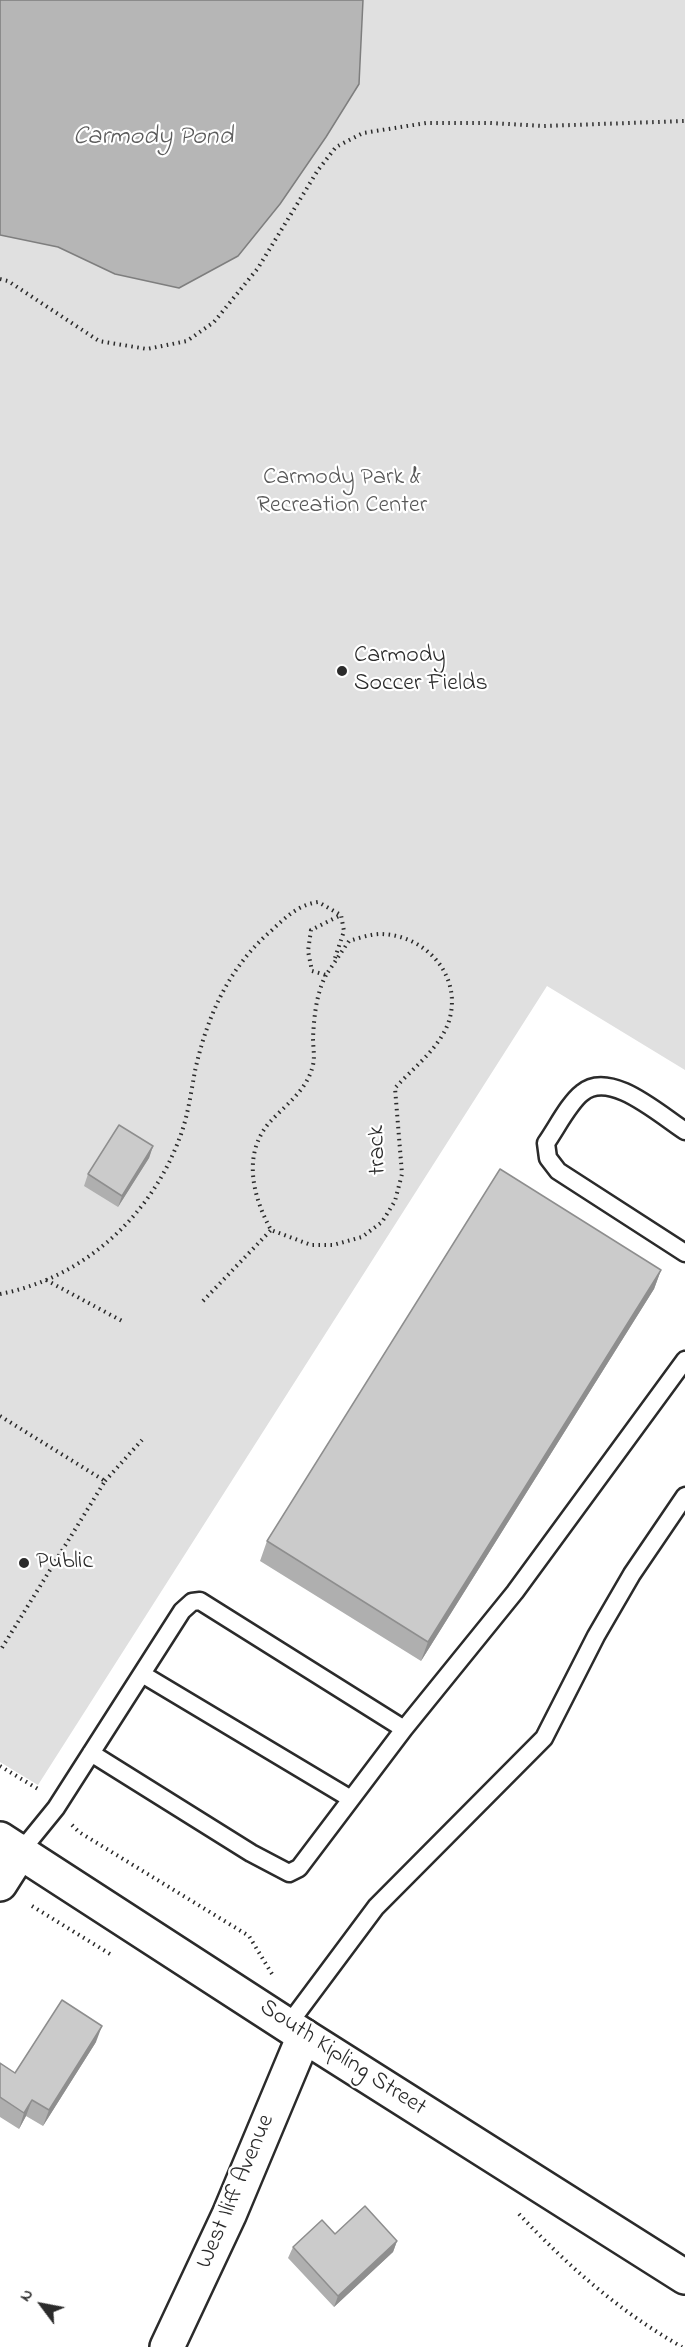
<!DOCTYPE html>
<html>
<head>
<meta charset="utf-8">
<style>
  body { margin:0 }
  #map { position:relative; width:685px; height:2347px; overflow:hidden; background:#fff; font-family:"Indie Flower",sans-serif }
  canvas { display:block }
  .north { position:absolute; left:12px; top:2275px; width:60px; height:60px; -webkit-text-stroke:4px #fff; paint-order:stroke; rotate:302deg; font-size:16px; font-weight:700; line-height:24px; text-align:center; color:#2b2b2b }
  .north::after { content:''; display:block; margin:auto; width:21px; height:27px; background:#2b2b2b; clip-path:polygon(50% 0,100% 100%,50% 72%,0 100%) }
</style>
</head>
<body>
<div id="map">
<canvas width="685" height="2347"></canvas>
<div class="north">N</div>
</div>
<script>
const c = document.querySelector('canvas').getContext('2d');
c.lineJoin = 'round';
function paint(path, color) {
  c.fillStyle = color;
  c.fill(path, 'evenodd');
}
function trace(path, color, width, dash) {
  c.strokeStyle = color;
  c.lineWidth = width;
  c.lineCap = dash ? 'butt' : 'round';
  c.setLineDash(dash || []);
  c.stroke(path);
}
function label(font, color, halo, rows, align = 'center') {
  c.font = font + ' "Indie Flower",sans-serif';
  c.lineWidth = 4.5;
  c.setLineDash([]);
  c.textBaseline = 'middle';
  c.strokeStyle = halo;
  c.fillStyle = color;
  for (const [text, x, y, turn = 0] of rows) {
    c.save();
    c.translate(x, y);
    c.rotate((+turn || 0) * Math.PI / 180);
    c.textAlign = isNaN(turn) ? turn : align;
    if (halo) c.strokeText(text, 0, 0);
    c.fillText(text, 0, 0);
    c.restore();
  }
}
const green = new Path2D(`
  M0,0h685v1070l-138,-84 -509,799 -38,-23z`);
const water = new Path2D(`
  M0,0h363l-4,84 -33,53 -46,67 -42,52 -59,32 -64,-14 -57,-27 -58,-12z`);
const path = new Path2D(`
  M0,279l8,2 91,60 48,8 40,-8 27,-19 44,-54 60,-98 18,-23 27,-14 63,-10h64l54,3 141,-5
  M326,975c-10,19 -12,43 -13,63 0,9 2,19 0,27 -6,26 -28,40 -44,58 -27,32 -16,74 2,107l40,15h22l29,-8 20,-15 13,-21 7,-27 -7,-86c18,-20 45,-40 54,-67 14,-46 -24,-86 -68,-87 -10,0 -22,4 -32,7l-23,34 -14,-4 -4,-20 3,-21 30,-15 3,16 -9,27
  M46,1280l76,41
  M0,1294c84,-16 151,-78 180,-157 8,-21 11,-45 15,-66 12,-55 34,-104 77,-141 14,-13 26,-25 46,-28l23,13
  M203,1301l68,-71
  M0,1416l105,65 -105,170
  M105,1481l37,-41
  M0,1766l38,23
  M72,1825l7,7 170,104 23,38
  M32,1906l78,48
  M519,2214c50,53 100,97 163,133`);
const service = new Path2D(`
  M685,1131c-25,-16 -75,-62 -103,-38 -13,10 -26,36 -36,50l2,15 10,13 127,82
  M142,1674l209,125
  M91,1753l160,100 38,20 10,-5 105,-139
  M21,1851l35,-43 126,-197 10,-9 8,-1 204,128 111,-137 170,-232
  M288,2025l88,-118 168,-169 52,-102 36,-62 53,-78`);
const minor = new Path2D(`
  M0,1884l21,-33
  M167,2347l62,-132 75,-179`);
const tertiary = new Path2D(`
  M0,1839l304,197 381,241`);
const wall = new Path2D(`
  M153,1146l-4,12 -31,49 -34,-21 4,-12z
  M661,1270l-7,19 -233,372 -161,-100 7,-20z
  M96,2042l-53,84 -17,-10 -7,13 -19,-12v-54l15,10z
  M335,2234l62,7 -4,11 -59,55 -46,-49 5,-11z`);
const shadedWall = new Path2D(`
  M153,1146l-4,12 -31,49 4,-11z
  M661,1270l-7,19 -233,372 7,-19z
  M102,2026l-6,16 -53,84 6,-16z
  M32,2100l-6,16 -7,13 5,-16z
  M397,2241l-4,11 -59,55 4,-11z`);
const building = new Path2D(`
  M119,1125l34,21 -31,50 -34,-22z
  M500,1169l161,101 -233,372 -161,-101z
  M62,2000l40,26 -53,84 -17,-10 -8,13 -24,-16v-34l15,10z
  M365,2206l32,35 -59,55 -45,-49 29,-27 13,14z`);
const markers = [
  [342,671,6,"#2b2b2b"],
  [24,1563,6,"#2b2b2b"]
];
const parkNames = [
  ["Carmody Park &",342,479],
  ["Recreation Center",342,507]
];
const poiNames = [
  ["Carmody",354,657],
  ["Soccer Fields",354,685],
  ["Public",36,1563]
];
const streetNames = [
  ["track",379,1150,-92],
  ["South Kipling Street",342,2059,33],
  ["West Iliff Avenue",237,2192,-67]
];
const waterNames = [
  ["Carmody Pond",153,139]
];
paint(green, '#e0e0e0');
paint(water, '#b6b6b6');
trace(water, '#7e7e7e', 1.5);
trace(service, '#2b2b2b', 21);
trace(minor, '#2b2b2b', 38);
trace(tertiary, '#2b2b2b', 38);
trace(path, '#2b2b2b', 4, [1.5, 4.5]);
trace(service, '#fff', 16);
trace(minor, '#fff', 33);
trace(tertiary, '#fff', 33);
paint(wall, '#afafaf');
paint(shadedWall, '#8e8e8e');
paint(building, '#cbcbcb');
trace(building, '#8e8e8e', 1.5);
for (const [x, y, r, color] of markers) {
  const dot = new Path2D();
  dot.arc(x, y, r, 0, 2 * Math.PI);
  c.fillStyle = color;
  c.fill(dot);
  trace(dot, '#fff', 2);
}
label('24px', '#585858', '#fff', parkNames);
label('24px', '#2b2b2b', '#fff', poiNames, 'left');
label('24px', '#2b2b2b', '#fff', streetNames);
label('italic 26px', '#5c5c5c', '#fff', waterNames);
</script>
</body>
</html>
